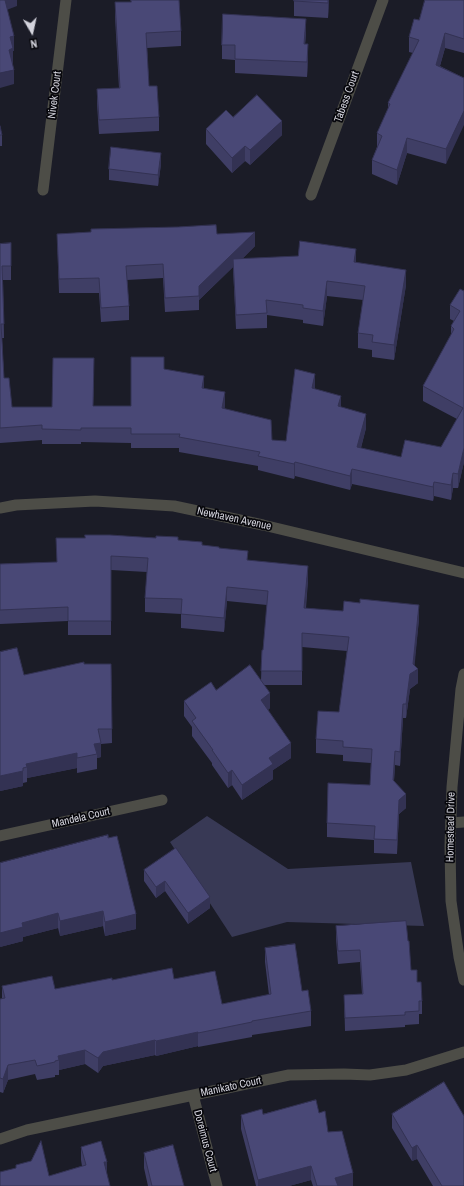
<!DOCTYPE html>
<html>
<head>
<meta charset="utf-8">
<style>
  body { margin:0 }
  #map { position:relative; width:464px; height:1186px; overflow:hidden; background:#1b1c27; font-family:"Archivo Narrow",sans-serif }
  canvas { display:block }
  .north { position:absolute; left:12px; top:12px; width:40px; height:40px; -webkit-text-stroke:3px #07070c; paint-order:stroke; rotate:171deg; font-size:11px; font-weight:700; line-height:16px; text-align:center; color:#d3d3dc }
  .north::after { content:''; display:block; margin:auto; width:14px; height:18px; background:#d3d3dc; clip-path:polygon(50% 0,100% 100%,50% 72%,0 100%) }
</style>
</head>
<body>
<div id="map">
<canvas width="464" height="1186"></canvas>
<div class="north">N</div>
</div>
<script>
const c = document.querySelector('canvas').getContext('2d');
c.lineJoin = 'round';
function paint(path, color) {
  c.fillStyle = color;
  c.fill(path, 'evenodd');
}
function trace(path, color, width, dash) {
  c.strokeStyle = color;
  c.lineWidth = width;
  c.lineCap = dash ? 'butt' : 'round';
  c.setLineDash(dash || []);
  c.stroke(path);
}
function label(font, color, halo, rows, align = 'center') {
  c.font = font + ' "Archivo Narrow",sans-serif';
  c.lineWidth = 3.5;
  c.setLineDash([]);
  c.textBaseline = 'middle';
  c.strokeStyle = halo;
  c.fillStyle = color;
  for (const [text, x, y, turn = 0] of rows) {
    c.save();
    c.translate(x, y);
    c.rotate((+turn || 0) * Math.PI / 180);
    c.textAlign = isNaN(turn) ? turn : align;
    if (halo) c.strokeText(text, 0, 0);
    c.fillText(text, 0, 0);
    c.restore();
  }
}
const green = new Path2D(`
  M207,816l81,53 123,-7 13,64 -137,-4 -55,15 -62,-95z`);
const minor = new Path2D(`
  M43,190l23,-190
  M311,195l72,-195
  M451,823l13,-1
  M0,836l162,-36
  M193,1095l24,91
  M0,1139l27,-9 262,-55 55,-1 26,1 36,-5 58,-18`);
const tertiary = new Path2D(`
  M0,508l16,-3 79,-4 79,5 89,19 201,48
  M464,674l-3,15 -9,98 -2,59 1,55 8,56 5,23`);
const wall = new Path2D(`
  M131,0h48l2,31v15l-34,2 2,38 10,31v14l-60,3 -2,-30v-15l22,-1 -4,-71v-15h16z
  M294,0h35l-1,18 -34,-2z
  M464,0v53l-19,-5 -5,18 24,12 -18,86 -39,-11 -10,32 -25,-11v-14l5,-13v-14l11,-24v-6l25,-50 -4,-1v-15l10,-17z
  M306,33l-1,11 3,15 -1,18 -72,-4v-13l-13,-1v-14z
  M0,126l2,9v11h-2z
  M206,129l76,6 -32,30 -5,-4 -13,12 -26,-29z
  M161,164l-3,22 -49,-6v-11z
  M178,227l39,7 38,12 -12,12 113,4 50,23 -12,75 -22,-3v-7l-14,-2v-15l5,-33 -36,-4 -4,30 -20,-3v-3l-36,-5v13l-31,1 -3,-62 -34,33v10l-34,2 -2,-34 -36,2 2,26v14l-28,2 -2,-29h-40l-2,-59 34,-2z
  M0,244l11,22v14h-8l1,58h-2l2,40 8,29h40l42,-34 -1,33h38l33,-37 40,19 21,18 -1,3 48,31 14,1 29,-52 26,18 25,21 -5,20 40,9 40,-10 16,-28 -34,-18v-15l28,-50v-10l3,-5 -4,-2v-14l14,-14v171l-6,26h-5l-2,12 -17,-4 -1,5 -81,-17 -2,6 -55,-14 -1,3 -36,-9v-4l-79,-14v-4h-48v-5l-50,-1v2h-39v-4l-42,3z
  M178,540l41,8 29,12 60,20 -2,28 113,11 -5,47 4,17 -8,6 -4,29h-3l-3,48 -5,-1 -1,16 12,27 -7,6 -2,40 -23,-1v-13l-47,-3v-14l43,-38 1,-22 -28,-2v-6l-27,-2v-14l23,-27 8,-61 -45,-4v38h-38l6,23 -2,2 23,48 -18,12v9l-31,21 -10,-15 -4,3 -16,-23v-2l-20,-27v-9l-8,-11v-15l32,-11 45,-9 1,-31h1l4,-45 -40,-4 -3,31 -43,-4v-14l-36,-2v-14l2,-26 -36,-2v65h-43v-14l-68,3v-60l56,-2z
  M0,652l24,23 60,-11h27l1,79 -11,1v13l-4,1v11l-20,4v-5l-50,10v4l-4,1v3l-23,5z
  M108,835l28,94 -31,7 -2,-10 -43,10 -2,-8 -35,9v4l-23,6z
  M176,848l34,60 -22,16 -23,-33 -9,7 -12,-17v-11z
  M336,926l72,15 3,29 6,12 5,19v13h-3v10l-14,1v2l-60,4 -1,-36 18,-1 -2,-32 -22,2 -2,-25z
  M265,948l37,43 9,20v15l-59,9v2l-54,10v-1l-42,10 -1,-1 -52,11 -5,7 -13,-9 -26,6v5h-4v2l-18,3 -2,-6 -27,6 -5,13 -3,-1v-93h2v-13l53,3 57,-9 62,-1 48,25 47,-9 -4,-33z
  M319,1113l34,73h-40l-2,-6 -22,6h-33l-15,-57v-14z
  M392,1114l72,72h-31l-16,-27 -5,2 -20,-33z
  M81,1147l26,26 -107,13 16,-18v-3l33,11 33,-10 -1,-6z
  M144,1153l40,33h-36l-4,-18z`);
const shadedWall = new Path2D(`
  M4,0h13v6l-13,5z
  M328,0h1l-1,18z
  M306,19v14l-2,26v-15z
  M445,33v15l-9,31v-14z
  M14,36v15h-1v12l-4,2v-15l1,-13z
  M308,44v15l-1,18v-15z
  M14,70v14l-14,4v-15z
  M464,111v14l-18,39v-15z
  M282,121v14l-32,30v-15z
  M407,138v15l-10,32v-15z
  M245,146v15l-13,12v-15z
  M161,153v11l-3,22v-11z
  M255,232v14l-21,21 -1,-8v8l-34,33v-14z
  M356,249v15l-2,-2z
  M406,270v15l-12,75v-15z
  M327,281v15l-4,30v-15z
  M315,374v15l-3,14v-15z
  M204,376v14l-2,-2z
  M225,392v14l-3,17v-15z
  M341,396v14l-3,-4z
  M366,414v14l-9,34v-15z
  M464,448v14l-6,26v-14z
  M295,462v14l-1,3v-15z
  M352,469v15l-2,6v-14z
  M453,473v15l-2,12v-15z
  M434,482v14l-1,5v-14z
  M308,566v14l-4,42v-14z
  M227,587v14l-3,31v-14z
  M419,605v14l-5,53 4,-3v14l-8,6 -4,29v-14l4,-30 3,-10z
  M270,693v15l-9,7v-15z
  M403,704v14l-3,48v-14z
  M101,743v14l-4,1v-4l-3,-10z
  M291,743v15l-18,12v9l-31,21v-15l27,-27z
  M395,751v14l-2,29v-14z
  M77,753v15l-50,10v-11l-1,-3z
  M232,770v15l-4,3v-15z
  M23,771v15l-23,5v-15z
  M406,794v14l-7,6 -2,40 2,-54z
  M165,881v10l-9,7v-11z
  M210,897v11l-22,16v-11z
  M103,911v15l-43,10v-15z
  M58,913v15l-35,9v4l-23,6v-14l22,-10z
  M136,914v15l-31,7v-14z
  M198,1032v14l-42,10v-15z
  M155,1040v15l-52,11 -5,7v-15l5,-6z
  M85,1050v14l-26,6v-10l-1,-4z
  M8,1065v15l-5,13v-14z
  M417,1145v14l-5,2v-13z
  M104,1162h3v13z
  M311,1166v14l-22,6h-31v-6z
  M353,1173v13h-18v-8z`);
const building = new Path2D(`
  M0,0h5l9,36 -4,1 3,11 -4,2 5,20 -14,3z
  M131,0h48l2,31 -35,2 3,53h8l2,31 -60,3 -2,-31 23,-1 -5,-86h16z
  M294,0h34v3l-34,-2z
  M425,0h39v39l-19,-6 -9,32 28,13v33l-18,38 -39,-11 -10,32 -25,-10 10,-24 -5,-3 13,-29 -2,-1 31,-63 -10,-3 5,-18 5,1z
  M223,14l83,5 -2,25h4l-1,18 -72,-3v-14h-13z
  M257,95l25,26 -32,29 -5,-4 -13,12 -26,-29 20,-19 7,7z
  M0,126l2,9h-2z
  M111,147l50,6 -3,22 -49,-6z
  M216,225l1,9 38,-2 -56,54v10l-34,2 -2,-34 -37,2 3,40 -28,2 -2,-30 -40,1 -2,-45 34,-2v-3l87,-2z
  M300,241l56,8 -2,13 52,8 -12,75 -22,-3 1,-7 -15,-2 7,-47 -38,-5 -4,30 -20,-3v-3l-37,-5 1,13 -31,2 -3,-56 65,-3z
  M11,243v23h-9l2,58h-3l3,54h5l3,29h40l1,-49h41l-1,48h38v-49h33v12l40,7 -2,12 23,4 -3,16 49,12 1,20 14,1 9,-72 20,5 -3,14 29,8 -3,10 28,8 -9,33 44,10 4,-17 36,7 22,-39 -40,-22 31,-57 -3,-3 9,-15 -10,-6 10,-16 4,2v157l-6,26 -5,-1 -2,12 -17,-3 -1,5 -81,-18 -2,7 -55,-14 -1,2 -36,-8 2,-4 -81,-15 1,-3h-49v-6h-50v2l-39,-1v-4l-42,3v-184z
  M85,535h25l46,3v-2l22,1v3l24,2v3l17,2v1l29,3 -1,9 61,6 -4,42 39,3 1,-10 16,2v-4l59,6 -6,59 5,5 -8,5 -4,30h-3l-3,48 -5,-1 -2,29 13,14 -7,6 -2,40 -23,-1 1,-13 -48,-3 1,-40 42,2 2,-36 -29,-2v-6l-27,-2 2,-28 21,1 10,-75 -47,-4v38h-41l1,-21h1l5,-59 -41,-4 -3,31 -43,-4 1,-15 -37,-1 3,-40 -37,-2v65h-43v-14l-68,3v-46l57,-2 -1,-24h29z
  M17,648l7,27 60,-13v2h27l1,65h-14l3,14 -7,1 3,10 -20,4v-5l-51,11 1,3 -4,1v3l-23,5v-124z
  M250,665l20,28 -9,7 30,43 -22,15 4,6 -31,21 -10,-15 -4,3 -16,-23h1l-21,-29 4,-3 -12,-17 27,-19 5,8z
  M108,835v3l9,-2 19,78 -31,8 -2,-11 -43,10 -2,-8 -36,10 1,4 -23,6v-70z
  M176,848l34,49 -22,16 -23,-32 -9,6 -12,-17z
  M406,921l2,20h1l2,29h6v12h4l1,19h-3v10l-14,1v3l-60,3 -1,-23 19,-1 -3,-44 -22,1 -2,-25z
  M295,944l7,47 6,-1 3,21 -59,10v1l-54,11v-1l-42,9 -1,-1 -52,12 -5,6 -13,-8 -27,6 1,4 -4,1v1l-18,4 -2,-6 -27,5 -5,14 -3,-1v-79l5,-1 -3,-12 50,-10 3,13 57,-11v2l60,-12 2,11 41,-8 7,33 49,-10 -6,-46z
  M444,1082l20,34v70h-22l-25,-41 -5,3 -20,-34z
  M316,1100l3,13 6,-2 3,21 14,-1 11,42 -18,5 3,8h-21l-6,-20 -53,14 -17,-65 21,-6 1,5z
  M41,1141l8,35 37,-11 -5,-18 20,-6 6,21h-3l6,24h-110v-14l16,-4v-3l15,-4z
  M173,1145l11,41h-32l-8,-33z`);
const streetNames = [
  ["Nivek Court",55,95,-83],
  ["Tabess Court",347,97,-70],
  ["Newhaven Avenue",234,519,12],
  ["Mandela Court",81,818,-13],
  ["Homestead Drive",451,827,-89],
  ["Manikato Court",231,1087,-12],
  ["Doreimus Court",205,1141,75]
];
paint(green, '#383955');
trace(minor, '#4d4d47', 11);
trace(tertiary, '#4d4d47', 11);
paint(wall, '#3f3e65');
paint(shadedWall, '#333253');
paint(building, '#494876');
trace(building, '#333253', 1);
label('11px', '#d3d3dc', '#07070c', streetNames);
</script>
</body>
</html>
